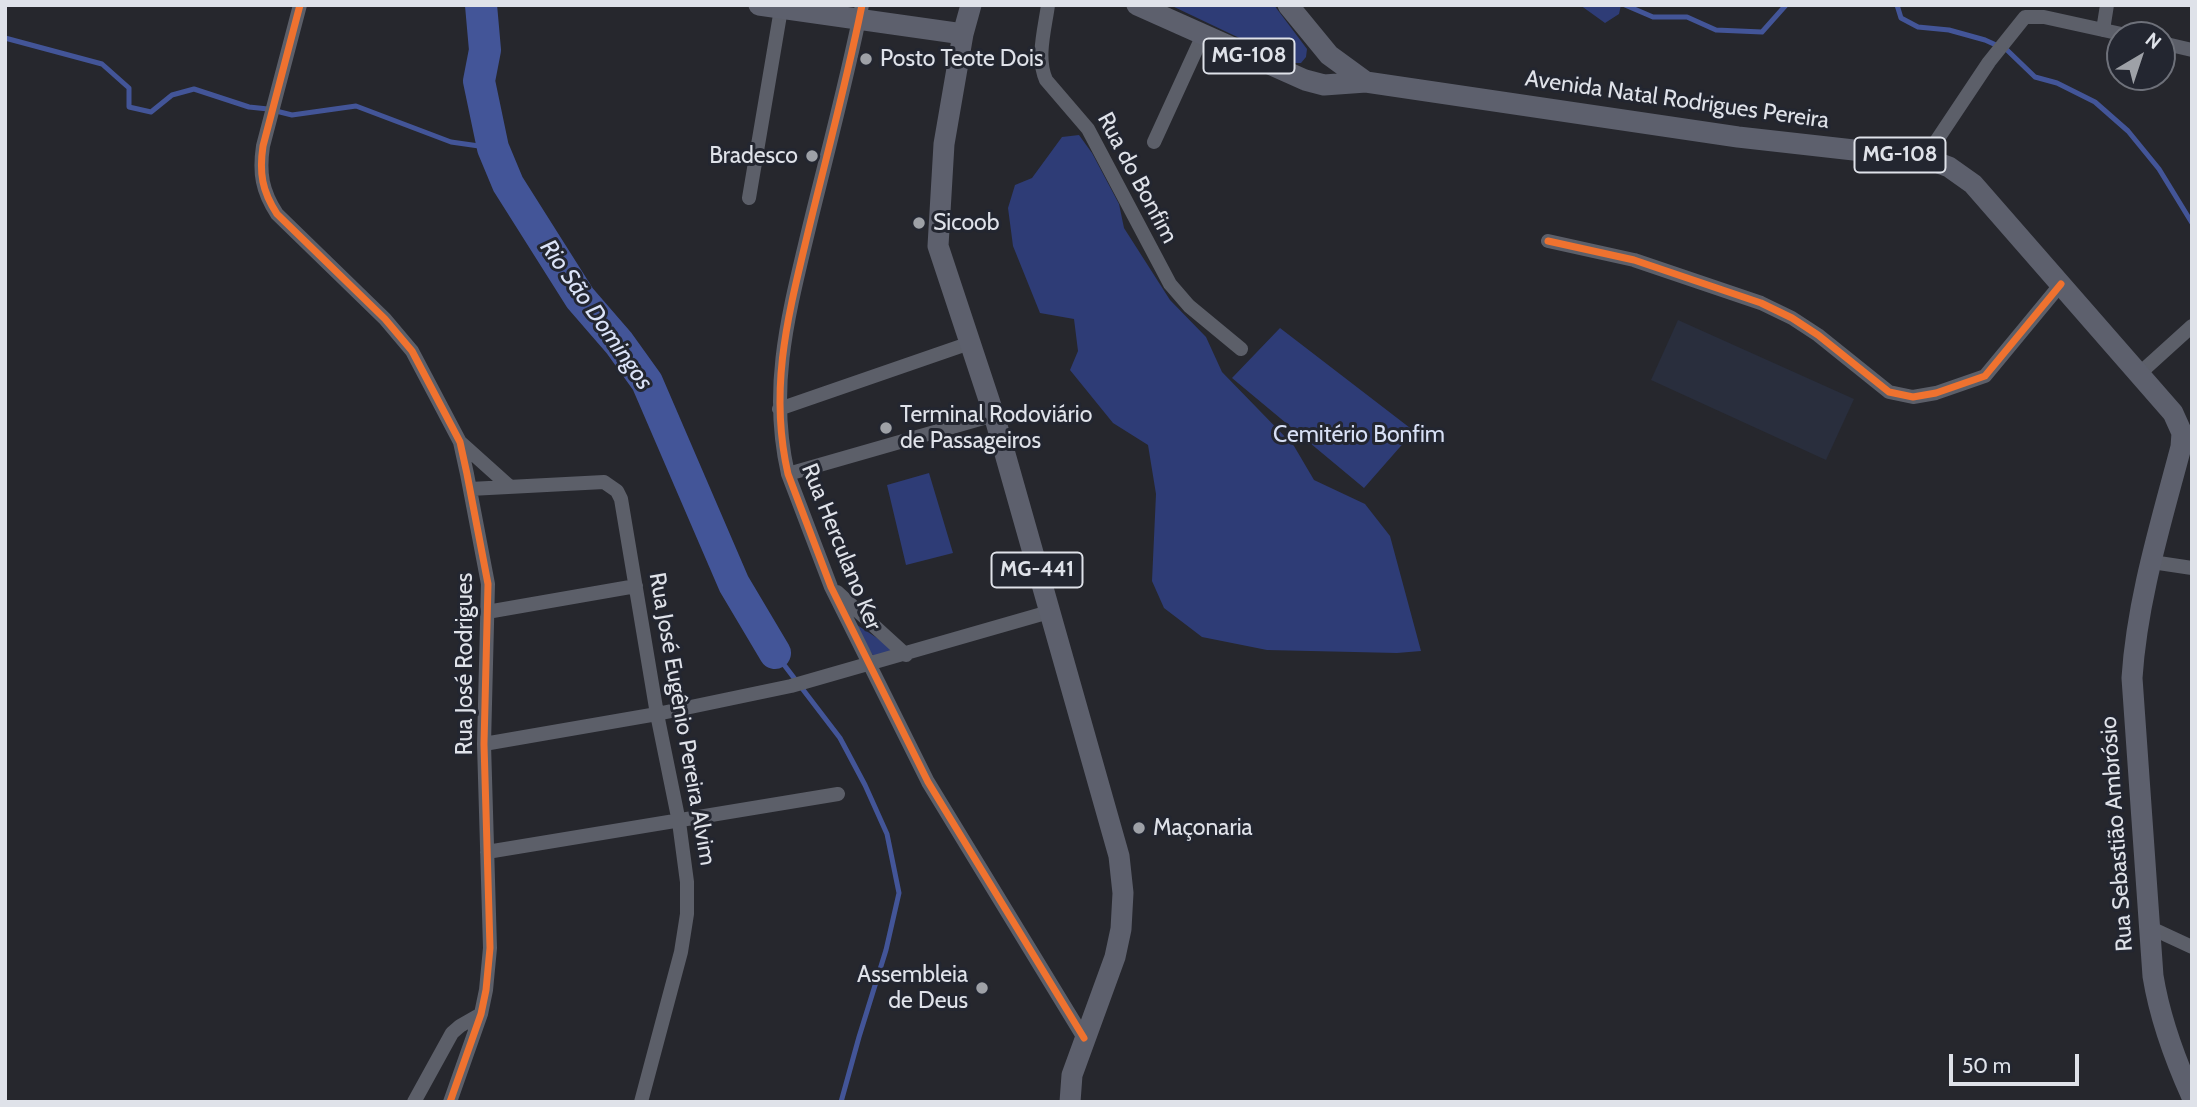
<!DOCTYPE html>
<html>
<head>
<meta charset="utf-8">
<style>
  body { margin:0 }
  #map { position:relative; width:2197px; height:1107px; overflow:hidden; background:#26272d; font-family:Cabin,sans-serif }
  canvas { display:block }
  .frame { position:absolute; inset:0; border:7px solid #dfe2e9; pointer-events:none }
  .north { position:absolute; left:2106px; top:21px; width:70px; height:70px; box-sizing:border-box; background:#232630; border:2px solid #6e717a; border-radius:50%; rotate:39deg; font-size:19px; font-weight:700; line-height:28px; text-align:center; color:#dfe2e9 }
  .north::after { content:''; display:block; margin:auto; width:24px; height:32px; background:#9ea1a7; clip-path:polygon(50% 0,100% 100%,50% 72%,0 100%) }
  .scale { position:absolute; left:1949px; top:1054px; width:130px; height:32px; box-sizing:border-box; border:4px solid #dfe2e9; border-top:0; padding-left:9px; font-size:21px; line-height:24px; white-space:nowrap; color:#dfe2e9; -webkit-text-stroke:5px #232630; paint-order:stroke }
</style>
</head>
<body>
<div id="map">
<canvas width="2197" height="1107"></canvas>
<div class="frame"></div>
<div class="north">N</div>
<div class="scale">50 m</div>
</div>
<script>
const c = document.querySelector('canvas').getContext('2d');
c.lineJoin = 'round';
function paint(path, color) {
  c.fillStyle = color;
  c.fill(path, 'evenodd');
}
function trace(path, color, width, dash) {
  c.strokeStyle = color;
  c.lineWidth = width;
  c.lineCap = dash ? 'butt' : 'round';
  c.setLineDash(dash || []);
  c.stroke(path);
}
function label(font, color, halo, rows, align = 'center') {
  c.font = font + ' Cabin,sans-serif';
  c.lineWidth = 6;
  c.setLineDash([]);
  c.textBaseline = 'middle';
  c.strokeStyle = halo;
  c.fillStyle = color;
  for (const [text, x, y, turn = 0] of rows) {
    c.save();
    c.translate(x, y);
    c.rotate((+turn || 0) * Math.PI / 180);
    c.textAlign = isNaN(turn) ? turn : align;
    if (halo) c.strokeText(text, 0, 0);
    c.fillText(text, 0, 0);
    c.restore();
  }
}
const built = new Path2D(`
  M1678,320l176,79 -28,61 -175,-80z`);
const green = new Path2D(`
  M1170,5h104l33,44 -1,8 -5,6h-9z
  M1580,5h41l-2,9 -14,9z
  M1079,135l13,18 27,51 5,24 46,72 36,37 16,35 72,74 20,34 51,24 25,32 31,115 -24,2 -130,-3 -65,-13 -38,-29 -12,-27 4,-87 -8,-49 -35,-22 -43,-53 8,-19 -4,-32 -34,-6 -27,-67 -5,-38 7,-23 17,-7 30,-41z
  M1280,328l134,103 -50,57 -132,-110z
  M929,473l24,80 -47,12 -19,-80z
  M851,621l46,30 -23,6z`);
const stream = new Path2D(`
  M1625,5l28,12h34l29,13 46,2 24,-27
  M1897,5l4,13 17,9 31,3 36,10 22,10 28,27 22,6 38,19 33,29 31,38 33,54
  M5,38l97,26 27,24v19l22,5 21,-17 22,-6 55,18 19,2 24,6 64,-9 95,36 42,6
  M775,653l65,85 25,47 22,49 12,59 -13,57 -27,87 -18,65`);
const river = new Path2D(`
  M481,5l4,45 -6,31 14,67 15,36 72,114 39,45 28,39 87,202 41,69`);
const minor = new Path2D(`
  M300,5l-37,141c-4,27 -1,45 14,68l108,105 27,32 48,91 7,32 21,110 -4,160 6,204 -4,42 -5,24 -31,88
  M862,5c-15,75 -35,149 -53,223 -20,84 -41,159 -21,246l43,113 97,195 156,256
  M1048,5c-3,23 -12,53 -2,75l42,49 82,155 19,22 52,43
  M2103,30l4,-25
  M2162,43l30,7
  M1154,142l49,-107
  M1925,158l64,-96 36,-45h19l82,18
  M749,198l32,-189
  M1548,241l86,19 127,43 31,15 26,17 71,57 24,5 23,-4 49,-17 76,-92
  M2139,374l53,-48
  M779,409l191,-66
  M460,442l49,44
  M788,474l206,-59
  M470,489l134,-7 13,9 4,8 36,215 22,108 8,60v32l-6,38 -40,150
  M2152,562l40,6
  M837,592l69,63
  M487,612l149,-26
  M484,744l173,-30 134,-28 258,-74
  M487,852l351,-58
  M2151,928l41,19
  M414,1102l38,-69 8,-7 21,-12`);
const primary = new Path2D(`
  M759,5l204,29
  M971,5l-8,29 -19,110 -6,102 56,169 125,441 4,37 -2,36 -6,28 -43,118 -2,27
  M1137,5l168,75 19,5 42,-3 372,55 187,21 24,9 24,17 200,229 9,20 -1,14c-20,76 -44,153 -49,231l21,298c7,43 21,81 39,121
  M1288,5l41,50 37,27`);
const cycleway = new Path2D(`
  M300,5l-37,141c-4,27 -1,45 14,68l108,105 27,32 48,91 7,32 21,110 -4,160 6,204 -4,42 -5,24 -31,88
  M862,5c-15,75 -35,149 -53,223 -20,84 -41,159 -21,246l43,113 97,195 156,256
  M1548,241l86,19 127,43 31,15 26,17 71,57 24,5 23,-4 49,-17 76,-92`);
const markers = [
  [866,59,7,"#9ea1a7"],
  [812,156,7,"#9ea1a7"],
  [919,223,7,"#9ea1a7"],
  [886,428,7,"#9ea1a7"],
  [1139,828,7,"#9ea1a7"],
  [982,988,7,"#9ea1a7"]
];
const shields = [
  [1249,56,91],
  [1900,155,91],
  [1037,570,91]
];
const shieldNames = [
  ["MG-108",1249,56],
  ["MG-108",1900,155],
  ["MG-441",1037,570]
];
const poiNames = [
  ["Posto Teote Dois",880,59],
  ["Bradesco",798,156,"right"],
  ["Sicoob",933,223],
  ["Terminal Rodoviário",900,415],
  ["de Passageiros",900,441],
  ["Maçonaria",1153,828],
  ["Assembleia",968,975,"right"],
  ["de Deus",968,1001,"right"]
];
const streetNames = [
  ["Avenida Natal Rodrigues Pereira",1677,100,8],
  ["Rua do Bonfim",1137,178,62],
  ["Rua Herculano Ker",841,547,68],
  ["Rua José Rodrigues",465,664,-90],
  ["Rua José Eugênio Pereira Alvim",682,719,80],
  ["Rua Sebastião Ambrósio",2117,834,-94]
];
const parkNames = [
  ["Cemitério Bonfim",1359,435]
];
const waterNames = [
  ["Rio São Domingos",596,315,55]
];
paint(built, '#292e3d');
paint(green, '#2e3c76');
trace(stream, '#435598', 5);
trace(river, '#435598', 32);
trace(minor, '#5c5f69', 14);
trace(primary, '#5d606d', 21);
trace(cycleway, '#ef722f', 7);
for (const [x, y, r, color] of markers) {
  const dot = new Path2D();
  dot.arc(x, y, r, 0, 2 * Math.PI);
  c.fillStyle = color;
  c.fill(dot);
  trace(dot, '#232630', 2.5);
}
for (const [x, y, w] of shields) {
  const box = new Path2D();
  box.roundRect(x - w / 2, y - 17.5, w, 35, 5);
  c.fillStyle = '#232630';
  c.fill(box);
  trace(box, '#dfe2e9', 2);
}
label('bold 21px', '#dfe2e9', null, shieldNames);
label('23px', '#dfe2e9', '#232630', poiNames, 'left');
label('23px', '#dfe2e9', '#232630', streetNames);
label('23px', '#d8e0f5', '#232630', parkNames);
label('italic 24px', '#dbe3f8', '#232630', waterNames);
</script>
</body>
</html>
